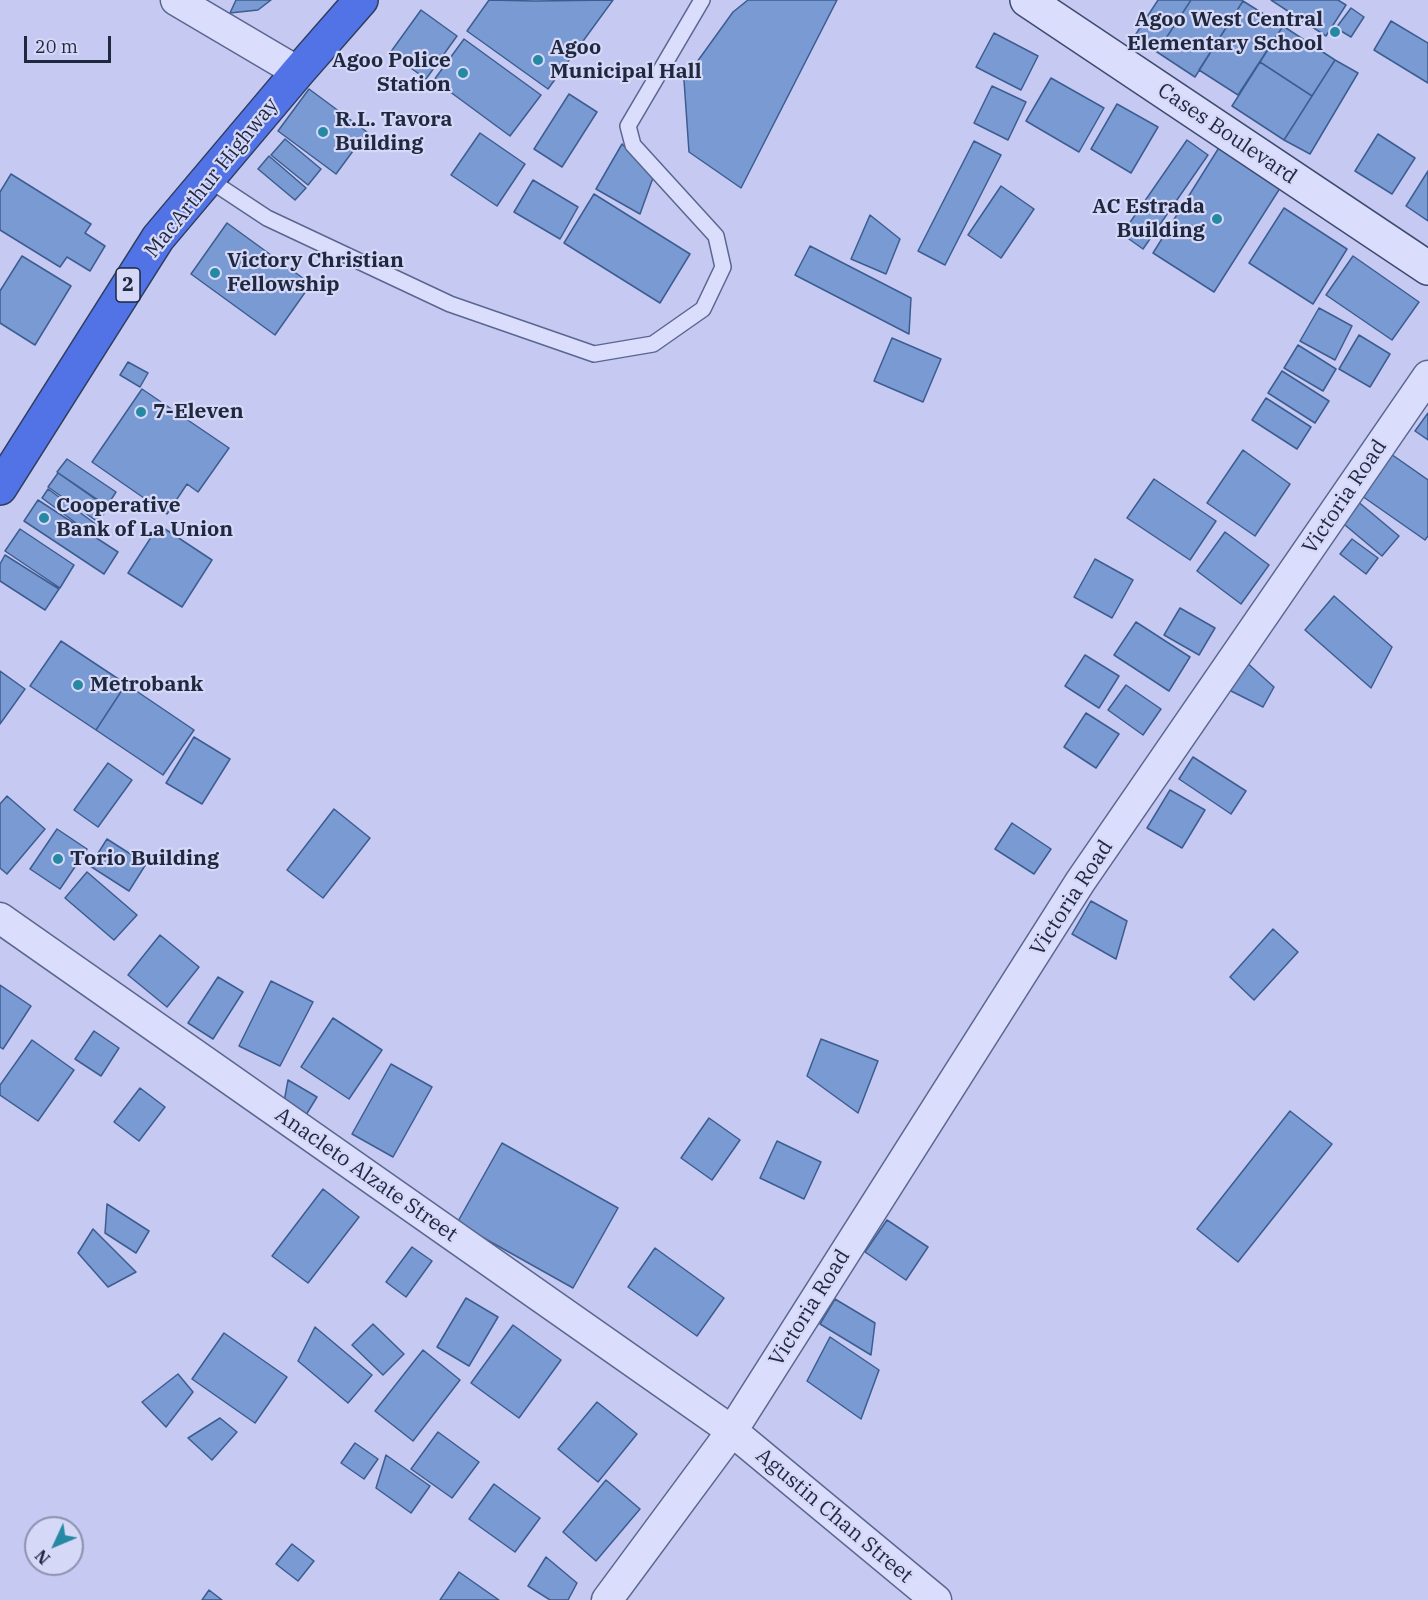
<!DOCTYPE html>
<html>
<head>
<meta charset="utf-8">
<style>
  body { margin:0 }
  #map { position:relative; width:1428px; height:1600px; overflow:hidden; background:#c6c9f2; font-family:"IBM Plex Serif",serif }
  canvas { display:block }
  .north { position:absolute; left:24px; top:1516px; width:60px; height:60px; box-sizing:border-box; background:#d6d8f8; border:2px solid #8c92ae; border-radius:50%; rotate:226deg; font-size:16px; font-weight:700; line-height:24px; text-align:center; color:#1e283e }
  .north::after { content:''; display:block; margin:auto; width:21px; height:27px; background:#2589a3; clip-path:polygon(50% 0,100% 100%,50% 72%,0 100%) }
  .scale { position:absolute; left:24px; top:36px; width:87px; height:27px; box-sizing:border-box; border:3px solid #1e283e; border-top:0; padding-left:8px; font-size:18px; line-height:21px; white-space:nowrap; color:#1e283e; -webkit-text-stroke:4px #d6d8f8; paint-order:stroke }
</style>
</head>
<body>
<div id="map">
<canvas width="1428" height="1600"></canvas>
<div class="north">N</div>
<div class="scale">20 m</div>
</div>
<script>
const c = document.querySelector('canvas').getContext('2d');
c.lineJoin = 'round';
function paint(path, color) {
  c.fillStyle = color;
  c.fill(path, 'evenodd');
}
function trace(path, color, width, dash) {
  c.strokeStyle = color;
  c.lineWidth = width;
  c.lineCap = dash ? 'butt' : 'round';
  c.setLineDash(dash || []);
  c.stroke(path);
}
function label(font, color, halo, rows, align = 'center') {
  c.font = font + ' "IBM Plex Serif",serif';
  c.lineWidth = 4.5;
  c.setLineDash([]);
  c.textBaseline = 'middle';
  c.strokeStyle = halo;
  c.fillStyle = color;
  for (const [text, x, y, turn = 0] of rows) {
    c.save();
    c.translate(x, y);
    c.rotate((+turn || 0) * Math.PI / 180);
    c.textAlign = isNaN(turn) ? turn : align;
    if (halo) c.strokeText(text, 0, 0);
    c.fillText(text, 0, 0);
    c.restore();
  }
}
const building = new Path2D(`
  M236,0h35l-13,10 -28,3z
  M489,0l46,1 78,-1 -65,89 -81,-58z
  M748,0h89l-96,188 -52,-36 -5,-72 49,-68z
  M1158,0h33l-34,52 -23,-15z
  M1191,0h50l2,1 -48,76 -38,-25z
  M1271,0h67l8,5 -20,31z
  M1243,1l40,25 -45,69 -39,-25z
  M1351,8l13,9 -13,20 -15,-9z
  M421,10l36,26 -31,43 -36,-26z
  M1391,21l37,22v40l-54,-33z
  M1283,26l52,34 -23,36 -52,-34z
  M994,33l44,23 -17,34 -45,-23z
  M464,39l77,56 -31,41 -76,-56z
  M1335,60l23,13 -48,81 -26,-14z
  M1260,62l52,34 -28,44 -52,-34z
  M1051,78l53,30 -25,44 -53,-31z
  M992,86l34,16 -18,38 -34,-17z
  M309,89l58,43 -31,42 -58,-43z
  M569,94l28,18 -35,55 -28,-18z
  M1117,104l41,23 -27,46 -40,-24z
  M480,133l45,31 -28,42 -46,-31z
  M1378,134l37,24 -23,36 -37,-23z
  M285,139l36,30 -13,16 -37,-30z
  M1187,140l21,15 -65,94 -21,-15z
  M974,141l27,14 -56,110 -27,-14z
  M622,144l32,31 -14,39 -44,-25z
  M1220,146l62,39 -68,107 -61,-39z
  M269,156l37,32 -11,12 -37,-31z
  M1428,171v50l-22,-15z
  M11,174l80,50 -6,9 20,13 -15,25 -23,-14 -7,10 -60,-37v-38z
  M533,180l45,27 -18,32 -46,-27z
  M1001,186l33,23 -33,49 -33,-23z
  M594,194l96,60 -30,49 -96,-60z
  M1284,208l63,41 -34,55 -64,-41z
  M870,215l30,24 -14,35 -35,-15z
  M227,223l84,61 -36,51 -84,-61z
  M810,246l101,52 -2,36 -114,-59z
  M22,256l49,30 -36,59 -35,-22v-32z
  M1353,256l66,46 -27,38 -66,-45z
  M1319,308l33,18 -17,34 -35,-19z
  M1359,335l31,19 -20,33 -31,-18z
  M892,338l49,21 -18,43 -49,-21z
  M1298,345l38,24 -13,22 -39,-23z
  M128,362l20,11 -8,14 -20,-12z
  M1282,371l47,30 -14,22 -47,-30z
  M142,389l87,59 -31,44 -11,-8 -20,30 -75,-52z
  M1266,398l45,29 -14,22 -45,-29z
  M1428,413v27l-13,-9z
  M1243,450l47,34 -35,52 -48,-33z
  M1391,454l37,26v56l-3,4 -63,-44z
  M67,459l49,33 -9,14 -50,-34z
  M58,473l50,35 -10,14 -50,-35z
  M1154,479l62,42 -26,39 -63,-42z
  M48,489l49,36 -6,9 -49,-36z
  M38,500l80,52 -14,22 -80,-53z
  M1356,500l43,36 -17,20 -43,-36z
  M159,525l53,35 -30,47 -54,-34z
  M20,529l54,36 -14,23 -55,-37z
  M1225,532l44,33 -28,39 -44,-33z
  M1352,539l26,19 -12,16 -26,-20z
  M5,555l54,34 -14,21 -45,-29v-17z
  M1095,559l38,21 -21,38 -38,-21z
  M1334,596l58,51 -21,41 -66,-58z
  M1180,608l35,20 -16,27 -35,-20z
  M1136,622l54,35 -21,34 -55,-36z
  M61,641l65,43 -30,46 -66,-44z
  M1085,655l34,21 -20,32 -34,-22z
  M1245,661l29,26 -11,20 -34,-17z
  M0,671l25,18 -25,35z
  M126,684l68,46 -31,45 -67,-45z
  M1126,685l35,24 -18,26 -35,-25z
  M1086,713l33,21 -23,34 -32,-21z
  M194,737l36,22 -28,45 -36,-21z
  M1193,757l53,34 -15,23 -52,-35z
  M108,763l24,17 -34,47 -24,-17z
  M1170,790l35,20 -23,38 -35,-20z
  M7,796l38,33 -38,45 -7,-6v-64z
  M334,809l36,29 -47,60 -36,-28z
  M1012,823l39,26 -17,25 -39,-25z
  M57,829l30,20 -27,40 -30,-20z
  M107,839l39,25 -17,27 -39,-25z
  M87,872l50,43 -23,25 -49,-42z
  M1091,901l36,20 -11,38 -44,-25z
  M1273,929l25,23 -44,48 -24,-23z
  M160,935l39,32 -32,40 -39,-32z
  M218,977l25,15 -30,47 -25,-16z
  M271,981l42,21 -33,64 -41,-20z
  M0,985l31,21 -28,43 -3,-2z
  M333,1018l49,32 -33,49 -48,-32z
  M94,1031l25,17 -18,28 -26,-17z
  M821,1039l57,22 -20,52 -51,-37z
  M32,1040l42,30 -36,51 -38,-26v-10z
  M391,1064l41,23 -39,70 -41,-23z
  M288,1080l29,17 -11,18 -22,-13z
  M140,1088l25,19 -26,34 -25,-19z
  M1290,1111l42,33 -94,118 -41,-33z
  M709,1118l31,22 -28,40 -31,-22z
  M777,1141l44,21 -17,37 -44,-21z
  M502,1143l116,65 -45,80 -116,-65z
  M323,1189l36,28 -51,66 -36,-27z
  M107,1204l42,27 -13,22 -31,-20z
  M887,1220l41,27 -22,33 -41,-28z
  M93,1229l43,43 -28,15 -30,-34z
  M412,1247l20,14 -26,36 -20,-15z
  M655,1248l69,50 -27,38 -69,-49z
  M466,1298l32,19 -29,49 -32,-19z
  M835,1299l40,24 -4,32 -51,-31z
  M373,1324l31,30 -21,21 -31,-30z
  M513,1325l48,35 -42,58 -48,-35z
  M315,1327l57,48 -24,28 -50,-42z
  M224,1333l63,44 -32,46 -63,-44z
  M830,1337l49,33 -18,49 -54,-38z
  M423,1350l37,30 -47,61 -38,-30z
  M178,1374l15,18 -27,35 -24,-25z
  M597,1402l40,32 -39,48 -40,-33z
  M220,1418l17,14 -25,28 -24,-22z
  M438,1432l41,30 -27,36 -41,-29z
  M355,1443l23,16 -14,20 -23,-16z
  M386,1455l44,31 -19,27 -35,-25z
  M606,1480l34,29 -44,52 -33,-29z
  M494,1484l46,34 -25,34 -46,-33z
  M292,1544l22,17 -16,20 -22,-17z
  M546,1557l31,26 -9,17h-18l-22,-14z
  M459,1572l40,28h-59z
  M209,1590l13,10h-20z`);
const lane = new Path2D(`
  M208,179l59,39 183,86 144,50 59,-10 50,-35 20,-42 -7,-31 -83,-91 -5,-19 74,-126`);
const street = new Path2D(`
  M176,0l122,72
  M0,918l732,513 204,169
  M607,1600l125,-169 348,-549 348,-506`);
const secondary = new Path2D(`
  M1027,0l401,268`);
const highway = new Path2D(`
  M0,488l158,-250 140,-166 63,-72`);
const markers = [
  [1335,32,6,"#2589a3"],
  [538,60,6,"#2589a3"],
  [463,73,6,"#2589a3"],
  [323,132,6,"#2589a3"],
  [1217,219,6,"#2589a3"],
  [215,273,6,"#2589a3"],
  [141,412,6,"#2589a3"],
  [44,518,6,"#2589a3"],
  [78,685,6,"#2589a3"],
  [58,859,6,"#2589a3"]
];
const shields = [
  [128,285,24]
];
const shieldNames = [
  ["2",128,285]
];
const poiNames = [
  ["Agoo West Central",1323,20,"right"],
  ["Elementary School",1323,44,"right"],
  ["Agoo",550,48],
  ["Municipal Hall",550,72],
  ["Agoo Police",451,61,"right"],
  ["Station",451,85,"right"],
  ["R.L. Tavora",335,120],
  ["Building",335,144],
  ["AC Estrada",1205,207,"right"],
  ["Building",1205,231,"right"],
  ["Victory Christian",227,261],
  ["Fellowship",227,285],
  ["7-Eleven",153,412],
  ["Cooperative",56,506],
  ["Bank of La Union",56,530],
  ["Metrobank",90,685],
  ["Torio Building",70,859]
];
const streetNames = [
  ["Cases Boulevard",1227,134,34],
  ["MacArthur Highway",212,178,-51],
  ["Victoria Road",1345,497,-56],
  ["Victoria Road",1072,898,-57],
  ["Anacleto Alzate Street",366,1175,35],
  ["Victoria Road",810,1308,-58],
  ["Agustin Chan Street",834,1516,40]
];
paint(building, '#799ad3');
trace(building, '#3d5d90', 1.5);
trace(lane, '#59678f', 18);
trace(street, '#59678f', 33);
trace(secondary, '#3d4b71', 36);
trace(highway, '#2e3d5c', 36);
trace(lane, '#daddfb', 15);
trace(street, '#daddfb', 30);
trace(secondary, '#daddfb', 33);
trace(highway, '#5173e6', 33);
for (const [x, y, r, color] of markers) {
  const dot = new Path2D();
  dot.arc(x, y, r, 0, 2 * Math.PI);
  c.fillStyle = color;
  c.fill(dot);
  trace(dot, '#d6d8f8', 2);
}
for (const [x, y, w] of shields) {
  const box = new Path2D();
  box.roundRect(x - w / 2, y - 17, w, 34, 4.5);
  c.fillStyle = '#d6d8f8';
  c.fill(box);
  trace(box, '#1e283e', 1.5);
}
label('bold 20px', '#1e283e', null, shieldNames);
label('bold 21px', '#1e283e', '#d6d8f8', poiNames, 'left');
label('21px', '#1e283e', '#d6d8f8', streetNames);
</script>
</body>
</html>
